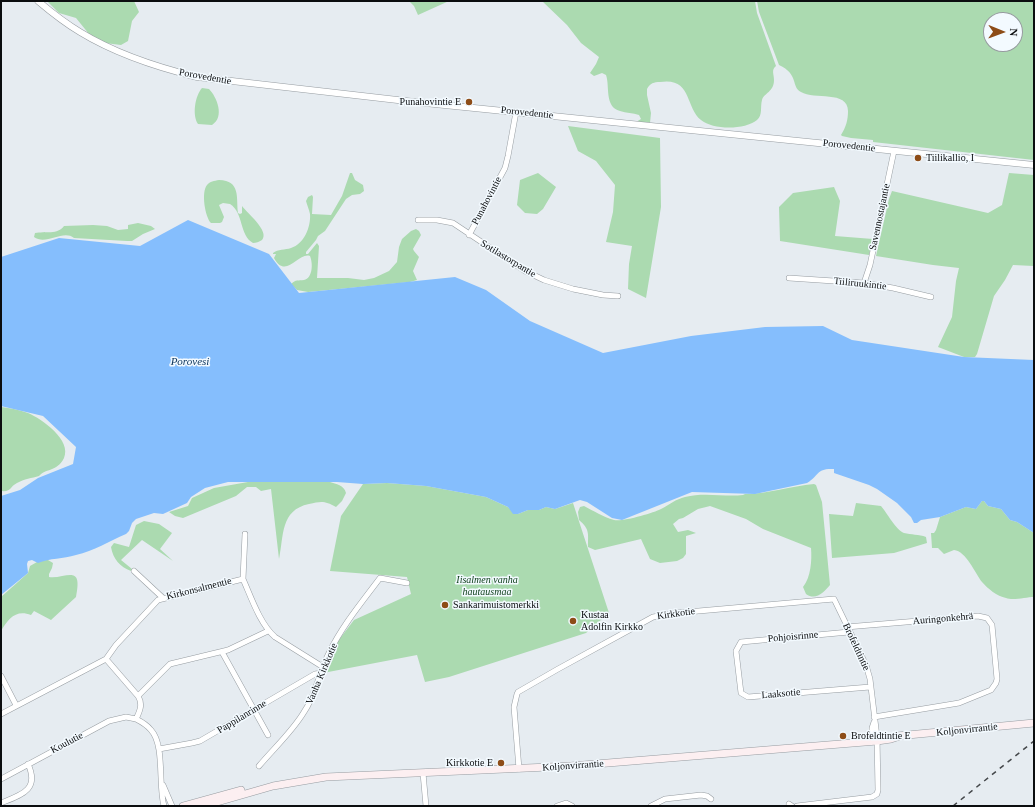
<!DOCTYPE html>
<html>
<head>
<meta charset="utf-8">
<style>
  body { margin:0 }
  #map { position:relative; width:1035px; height:807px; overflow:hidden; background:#e6ecf1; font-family:"Times New Roman",serif }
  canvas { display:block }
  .frame { position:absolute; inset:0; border:2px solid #0b0d0f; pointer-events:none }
  .north { position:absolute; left:983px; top:12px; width:40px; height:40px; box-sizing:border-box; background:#f3faff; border:1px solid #969b9f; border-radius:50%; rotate:91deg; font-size:11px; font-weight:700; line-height:16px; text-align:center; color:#0b0d0f }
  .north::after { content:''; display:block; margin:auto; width:14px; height:18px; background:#8d4c17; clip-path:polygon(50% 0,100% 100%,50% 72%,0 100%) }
</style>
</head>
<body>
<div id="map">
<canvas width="1035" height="807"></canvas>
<div class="frame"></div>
<div class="north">N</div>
</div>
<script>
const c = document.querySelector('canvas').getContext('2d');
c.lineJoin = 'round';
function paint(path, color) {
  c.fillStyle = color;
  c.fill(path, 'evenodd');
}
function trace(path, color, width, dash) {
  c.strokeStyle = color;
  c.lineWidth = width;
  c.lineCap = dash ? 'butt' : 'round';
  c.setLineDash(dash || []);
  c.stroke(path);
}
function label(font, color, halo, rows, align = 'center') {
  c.font = font + ' "Times New Roman",serif';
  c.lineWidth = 3;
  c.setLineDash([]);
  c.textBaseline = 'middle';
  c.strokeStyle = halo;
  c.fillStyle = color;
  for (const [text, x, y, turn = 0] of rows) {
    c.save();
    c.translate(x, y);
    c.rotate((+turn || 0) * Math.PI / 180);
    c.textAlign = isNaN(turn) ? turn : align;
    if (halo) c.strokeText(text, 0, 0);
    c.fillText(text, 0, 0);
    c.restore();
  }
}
const green = new Path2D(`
  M47,1h87l5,11 -7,9 -4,20 -7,4 -16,-2 -16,-9 -13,-16 -17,-5z
  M409,1h40l-31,14 -4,-9z
  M542,1h213l2,12 19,53c-5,4 -2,8 -2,14 0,12 -10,13 -12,20 -2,7 1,15 -5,20 -12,10 -44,10 -56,0 -16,-13 -9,-43 -41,-38 -6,0 -10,1 -13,7v6l4,18 -1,10 -14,-1 5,-3 -2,-4c-6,-2 -13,-2 -19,-4 -16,-4 -10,-25 -14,-36l-4,-2 -8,3 -4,-3 6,-9 3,-7 -18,-14 -14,-18z
  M757,1h277v159l-161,-18v-2l-22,-2 -9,-2 -1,-1c5,-8 7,-15 7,-24 0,-21 -34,-11 -47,-19 -10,-5 -2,-18 -22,-27l-20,-53zM991,20h24v24h-24z
  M202,88l7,1c8,8 16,28 3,36l-14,-1c-6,-9 -3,-28 4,-36z
  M568,126l92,12 1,69 -15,91 -18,-9 1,-25 3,-18 -26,-4 7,-30 2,-27 -19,-24 -18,-10z
  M350,173h2l3,7 8,5 1,6 -4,3 -8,1 -6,4 -21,32 -7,5 -2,4 -10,12v2h2l9,-11 2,3 -2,32h31l16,2 10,-2 15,-7 8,-9 2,-15 3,-8 9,-8 5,-2 3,2 2,4 -8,14 1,2 5,6 -6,14 4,9 -7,2 -102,10 -11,-2 -6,-6c5,-5 7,-3 13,-4 9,-2 9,-17 6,-24 -12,-4 -24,24 -36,2l2,-4h-3v-1c5,-4 12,-3 18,-5 13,-4 20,-21 19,-34 -1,-5 -3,-9 -4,-13l2,-4 4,-2 1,2 -1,17 19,1 11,-19z
  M538,173l18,14 -13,22 -6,5 -12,-1 -8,-8 3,-25z
  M1009,173l25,2v91l-21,-1 -8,15 -11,16 -17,58 -2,3h-11l-26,-10 14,-30 4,-36 3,-13 -26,-3 -57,-9 13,-57 3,-8 96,22 14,-8z
  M219,180c22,1 17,17 19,33l2,1 2,-1v-7c5,7 28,25 20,34 -3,2 -6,3 -9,3 -14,-8 -9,-30 -23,-39l-7,-1 -4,2 5,12 -2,5 -2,1h-9c-6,-6 -10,-31 -4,-38 3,-4 7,-4 12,-5z
  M834,187l6,14 -5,35 38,3 -4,16 -89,-14 -1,-34 14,-14z
  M138,223l13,3 4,3 -12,5 -11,7h-5l-53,-3c-11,-9 -28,8 -40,-1l1,-4c10,-2 23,2 29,-7l29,-1 14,1 11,4 10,-1v-4z
  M1,407c9,1 19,3 27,6 14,6 44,27 36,45 -7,14 -18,10 -25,18 -7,2 -15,3 -22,7 -8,4 -5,9 -16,8z
  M248,482h82c6,2 14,3 16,11l-4,8 -6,6c-11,-6 -14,-6 -27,-3 -29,6 -25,32 -30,55l-8,-70 -10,2 -5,-4h-9l-11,9 -53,22 -8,-2 -6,-4 19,-6 4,-8 22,-10z
  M387,483l39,3 60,11 22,10 10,7 10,-4h11l7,-3 9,2 18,-6 36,110 -23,20 -137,44 -24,5 -8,-27 -94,18 15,-32 16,-21 57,-26 -4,-17 -77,-6 11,-55 22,-32z
  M814,484l2,1 6,17 8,83c-6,7 -14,16 -24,9l-3,-7c8,-10 9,-27 8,-39l-48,-19 -17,-10 -36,-13 -12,3 -15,9 -4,1 -6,5 5,8 10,-2 8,3 -10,3v18l-3,4 -6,3 -17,2 -10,-4 -9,-20 -46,11 -7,-3c0,-13 2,-18 -9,-27l-1,-8 2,-5 4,-1c10,5 19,11 30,14 9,2 39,-7 47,-11 8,-4 15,-10 24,-12 19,-5 39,0 58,-2l2,-1c23,0 46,-8 69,-10z
  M982,501h2l4,5 13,3 9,11 7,2 17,11v64c-8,0 -21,4 -28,1 -9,-2 -18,-9 -24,-16 -7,-9 -16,-31 -28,-32l-10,4 -6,-6h-6l-1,-15h3l2,-3 4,-13 26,-10 10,2z
  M856,503l25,3c6,7 15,24 23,27 7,2 15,1 22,4l1,6 -33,10 -62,5 -3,-44 24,2z
  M144,521l15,3 13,9 -12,16 13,12 -31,-21 -21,20 11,9 -1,2c-11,-4 -18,-12 -20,-24l3,-4 15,4 7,-22z
  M46,560h2l5,3 -1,5 -3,6v3c17,2 34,-14 27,20l-25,23 -17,-9 -3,4c-15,-6 -23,4 -30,16v-34l27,-24 2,-7 7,-4h1z`);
const water = new Path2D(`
  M188,220l81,34 30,39 156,-16 31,13 44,31 73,32 88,-17 74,-9 58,-1 29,14 112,17 70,3v173l-17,-11 -7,-2 -9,-11 -13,-3 -4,-5h-2l-6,8 -10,-2 -26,10 -19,3 -4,3h-3l-3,-6 -14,-14 -20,-14 -8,-4 -35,-12v-4c-18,-1 -14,6 -27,14l-52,11 -63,-2 -70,28 -10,-2 -25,-16 -7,-2 -25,9 -9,-2 -7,3h-11l-10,4h-5l-5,-7 -22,-10 -60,-11 -39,-3 -24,1 -26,-2h-109l-23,6 -14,9 -4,6 -24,11 -9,-1 -18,6 -4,4 -3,8 -3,3c-17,7 -32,17 -50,21 -13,4 -26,3 -38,8l-6,-3 -4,1 -1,3 1,9 -27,22v-99l19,-6 18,-12 35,-14 3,-17 -33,-31 -42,-10v-149l58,-19 81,8z`);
const minor = new Path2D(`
  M418,220h19l16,3 72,48 19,9 29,9 30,6 15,1
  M469,235l36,-67 3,-12 8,-44
  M789,278l75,5 29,5 38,9
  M864,283l6,-18 24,-114
  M134,571l29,27
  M243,579l2,-45
  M846,627l132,-11 9,2 5,7 5,54 -1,4 -5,7 -32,13 -85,14
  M849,632l-108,10 -5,9 5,42 7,4 122,-10
  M222,652l46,83
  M106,659l32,37c5,8 2,15 -2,23 6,3 11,6 15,11 14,15 7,55 13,76
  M1,676l15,29
  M138,696l32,-32 58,-14 40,-19
  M1,714l105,-55 10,-14 42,-45 85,-21c8,18 17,45 32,58l48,30
  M872,740v-12l2,-6
  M159,749l33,-6 8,-2 115,-67 6,-1
  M259,766c15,-18 33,-34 45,-54 12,-17 15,-40 25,-59 13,-27 33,-51 51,-75l27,5
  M519,769l-5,-62 3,-13 1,-2 40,-23 95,-52 23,-4 158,-14 32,66 4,14 7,58 1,53 -1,4 -5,3 -75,9
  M423,773l3,33
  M1,779l108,-58 17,-4 10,2
  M163,785l9,21
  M1,803c20,-8 39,-13 27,-39
  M789,804l3,2
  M557,806l9,-3 6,3
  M651,806l14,-7 36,-4 6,1 4,3`);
const tertiary = new Path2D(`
  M38,1c13,11 27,22 42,31 36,22 76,35 117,45l218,25 619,63`);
const secondary = new Path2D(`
  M897,736l137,-13
  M183,806l58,-16
  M203,806l70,-20 53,-9 245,-11 306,-25 14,-2 9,-3`);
const rail = new Path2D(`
  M953,806l81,-65`);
const markers = [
  [469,102,4,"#8d4c17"],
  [918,158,4,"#8d4c17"],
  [445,605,4,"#8d4c17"],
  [573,621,4,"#8d4c17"],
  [843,736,4,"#8d4c17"],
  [501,763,4,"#8d4c17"]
];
const streetNames = [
  ["Porovedentie",205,77,10],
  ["Porovedentie",527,113,6],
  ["Porovedentie",849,146,6],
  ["Punahovintie",487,201,-62],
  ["Savennostajantie",880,217,-78],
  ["Sotilastorpantie",508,259,31],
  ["Tiiliruukintie",860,284,6],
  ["Kirkonsalmentie",199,589,-14],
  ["Kirkkotie",676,614,-8],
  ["Auringonkehrä",943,619,-5],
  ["Pohjoisrinne",793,637,-5],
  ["Brofeldtintie",856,647,65],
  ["Vanha Kirkkotie",322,674,-67],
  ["Laaksotie",781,694,-5],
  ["Pappilanrinne",242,717,-31],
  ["Koljonvirrantie",967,730,-6],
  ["Koulutie",67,743,-28],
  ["Koljonvirrantie",573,766,-4]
];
const poiNames = [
  ["Punahovintie E",461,102,"right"],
  ["Tiilikallio, I",926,158],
  ["Sankarimuistomerkki",453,605],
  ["Kustaa",581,615],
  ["Adolfin Kirkko",581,627],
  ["Brofeldtintie E",851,736],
  ["Kirkkotie E",493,763,"right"]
];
const parkNames = [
  ["Iisalmen vanha",487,580],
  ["hautausmaa",487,592]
];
const waterNames = [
  ["Porovesi",190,362]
];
paint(green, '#abdab0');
paint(water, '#85befd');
trace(minor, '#969ca1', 6);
trace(tertiary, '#969ca1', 7);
trace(secondary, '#969ca1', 8);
trace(minor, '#fff', 5);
trace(tertiary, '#fff', 6);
trace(secondary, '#fceff1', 7);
trace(rail, '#45484b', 1.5, [5, 5]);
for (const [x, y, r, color] of markers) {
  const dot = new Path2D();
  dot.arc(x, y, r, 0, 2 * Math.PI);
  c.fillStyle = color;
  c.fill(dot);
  trace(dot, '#f3faff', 1.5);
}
label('10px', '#0b0d0f', '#f3faff', streetNames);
label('10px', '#0b0d0f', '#f3faff', poiNames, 'left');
label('italic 10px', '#10411c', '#f3faff', parkNames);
label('italic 11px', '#113961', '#f3faff', waterNames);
</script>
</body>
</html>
